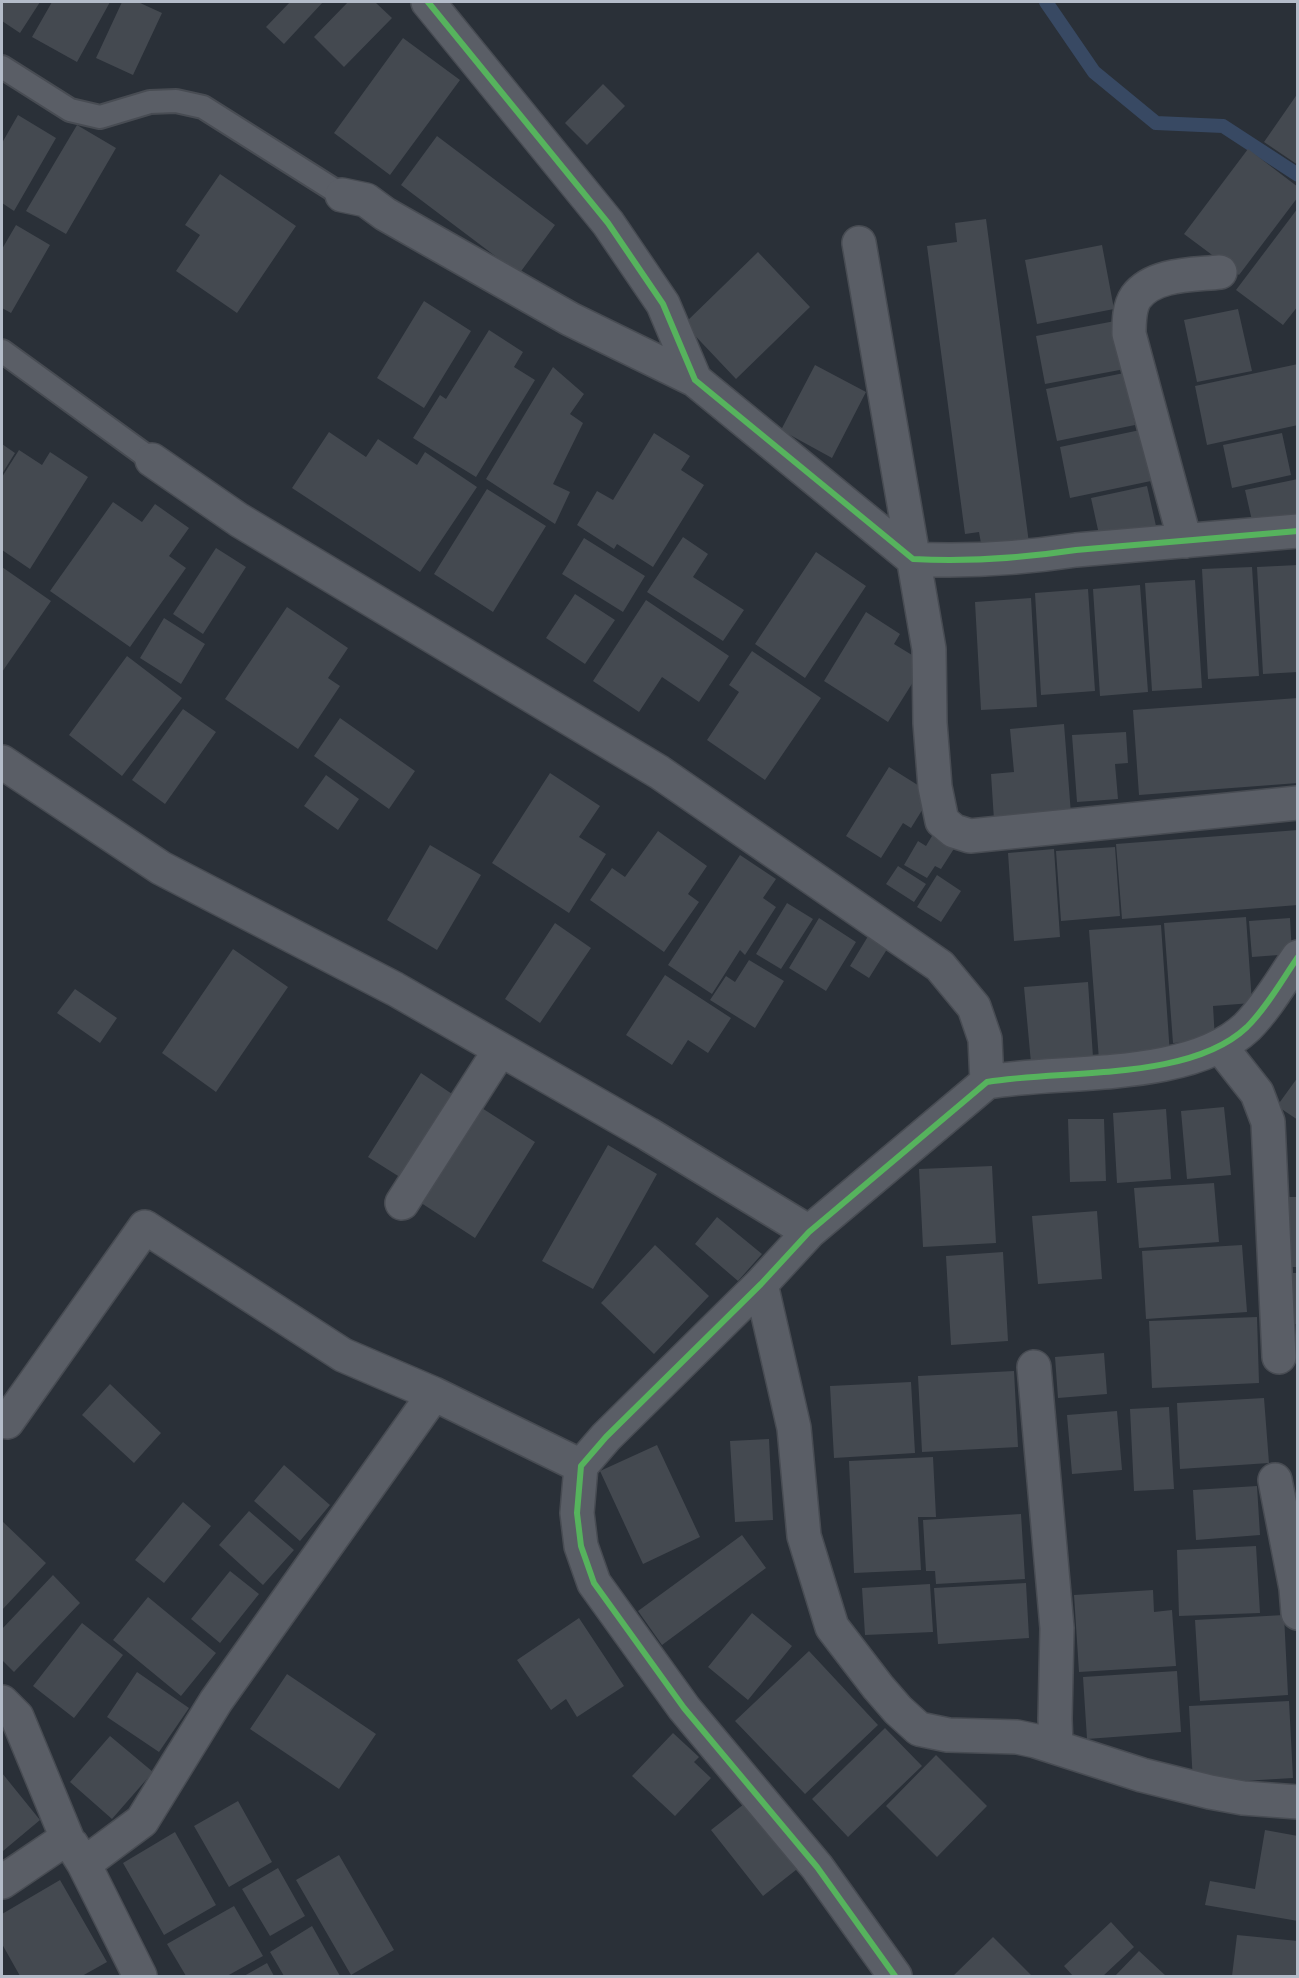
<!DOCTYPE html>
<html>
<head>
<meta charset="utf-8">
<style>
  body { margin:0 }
  #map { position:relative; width:1299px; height:1978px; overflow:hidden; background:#2a3038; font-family:"Nunito Sans",sans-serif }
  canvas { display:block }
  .frame { position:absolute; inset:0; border:3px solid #b4bcc9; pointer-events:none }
</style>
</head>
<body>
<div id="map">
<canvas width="1299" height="1978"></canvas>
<div class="frame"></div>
</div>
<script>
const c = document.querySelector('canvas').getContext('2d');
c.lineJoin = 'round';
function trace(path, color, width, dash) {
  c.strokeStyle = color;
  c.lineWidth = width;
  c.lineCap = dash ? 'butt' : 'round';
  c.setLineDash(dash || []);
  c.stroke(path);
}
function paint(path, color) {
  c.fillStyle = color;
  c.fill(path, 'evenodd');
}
const stream = new Path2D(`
  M1046,2l48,70 62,51 67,3 75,49`);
const building = new Path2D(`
  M2,2h38l-20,31 -18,-12z
  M52,2h58l-33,60 -45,-25z
  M122,2h16l24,11 -29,62 -37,-17z
  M290,2h33l-39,42 -18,-17z
  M348,2h27l17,16 -48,49 -30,-30z
  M403,38l57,42 -70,95 -56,-42z
  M603,84l22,22 -38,39 -22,-22z
  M1298,93v72l-34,-23z
  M18,115l38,23 -42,73 -12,-8v-60z
  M77,125l39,23 -50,86 -40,-23z
  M437,136l118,89 -36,49 -118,-89z
  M1248,149l50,38v10l-59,78 -55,-41z
  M220,174l76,52 -59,87 -61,-42 24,-36 -15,-10z
  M1298,208v98l-15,19 -47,-35z
  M986,219l43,324 -47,6 -3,-17 -14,2 -38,-288 30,-4 -2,-19z
  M16,225l34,20 -39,68 -9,-5v-59z
  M1102,245l12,64 -77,15 -12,-64z
  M758,252l52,55 -74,72 -52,-55z
  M424,301l47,30 -47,77 -47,-30z
  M1238,309l14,62 -55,11 -13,-62z
  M1115,321l10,48 -80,15 -9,-48z
  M489,330l34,22 -9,15 21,13 -59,97 -63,-39 27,-43 6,4z
  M1298,364v61l-91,20 -12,-59z
  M815,365l51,27 -34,66 -51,-28z
  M553,367l31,27 -14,20 13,9 -30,61 17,8 -15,32 -69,-45z
  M1124,373l11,52 -78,16 -11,-52z
  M1140,430l11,51 -81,17 -10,-51z
  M329,432l37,25 12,-18 39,26 8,-13 52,35 -57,85 -128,-84z
  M654,433l36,23 -9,14 23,15 -51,82 -36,-23 -3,5 -37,-24 20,-34 16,9z
  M1282,433l9,42 -59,13 -9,-43z
  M2,444l13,9 -13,21z
  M19,450l23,15 8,-13 38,25 -58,92 -28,-19v-73z
  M1298,479v36l-45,10 -8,-35z
  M1147,486l9,40 -56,13 -9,-41z
  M487,489l59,37 -53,86 -59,-38z
  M113,502l29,20 13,-18 34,24 -20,28 17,12 -56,79 -80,-56z
  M683,537l25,17 -15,23 51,33 -21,31 -76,-49z
  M584,538l61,38 -22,36 -61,-38z
  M216,548l30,19 -43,67 -30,-20z
  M816,552l50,34 -61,92 -50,-34z
  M1298,565v107l-35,2 -6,-107z
  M2,567l49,34 -49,71z
  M1252,567l7,109 -51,3 -6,-110z
  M1195,580l7,108 -50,3 -7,-108z
  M1140,585l8,107 -48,4 -7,-107z
  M1088,589l7,102 -54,4 -6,-102z
  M575,594l40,26 -30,44 -39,-26z
  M1031,598l6,109 -56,3 -6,-108z
  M646,600l83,56 -30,46 -37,-25 -23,35 -46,-31z
  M287,607l61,41 -20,30 12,8 -42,63 -73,-50z
  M866,612l34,22 -6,10 31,19 -37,59 -64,-41z
  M164,618l41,26 -24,40 -41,-26z
  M752,651l69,47 -56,82 -58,-40 32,-48 -10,-7z
  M127,656l55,42 -60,78 -53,-41z
  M1298,698v85l-159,12 -6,-85z
  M183,709l33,23 -51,72 -33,-24z
  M340,718l75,53 -26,38 -75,-53z
  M1064,724l7,90 -77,6 -3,-46 23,-2 -4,-43z
  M1126,732l2,31 -13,1 3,35 -41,3 -5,-67z
  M889,767l43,27 -21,34 -8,-5 -22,35 -35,-22z
  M550,773l50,33 -21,31 27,17 -37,59 -77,-50z
  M326,775l33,24 -21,31 -34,-24z
  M1298,830v75l-176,14 -6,-75z
  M658,831l49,35 -19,28 11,8 -35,50 -74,-52 22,-32 13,9z
  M935,831l22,13 -16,25 -6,-3 -8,12 -23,-13 14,-24 8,5z
  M430,845l51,30 -44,75 -50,-30z
  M1115,847l5,69 -59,5 -5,-70z
  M1054,849l6,88 -46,4 -6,-88z
  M740,855l36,24 -13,19 13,9 -31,48 -5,-5 -28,44 -44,-29z
  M898,866l28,18 -12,18 -28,-18z
  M937,875l24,16 -20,31 -24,-15z
  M787,903l26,16 -32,50 -25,-15z
  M1246,917l6,86 -39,3 2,34 -42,3 -9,-120z
  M819,918l37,24 -30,49 -37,-23z
  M1290,918l2,36 -40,3 -3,-36z
  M555,923l36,25 -51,75 -35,-24z
  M1161,925l9,130 -71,5 -10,-130z
  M870,933l19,13 -20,32 -19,-12z
  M233,949l55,38 -72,105 -54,-39z
  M749,960l35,21 -29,47 -45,-28 16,-24 9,6z
  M665,975l66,43 -23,35 -20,-13 -16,25 -46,-30z
  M1088,982l5,75 -62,6 -7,-76z
  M75,989l42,29 -17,25 -43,-30z
  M421,1073l37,25 -52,83 -38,-24z
  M1298,1077v43l-21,-14z
  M474,1103l61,39 -60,96 -60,-39z
  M1224,1107l7,68 -44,4 -6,-68z
  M1166,1109l5,70 -54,4 -4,-70z
  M1068,1119h36l2,62 -36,1z
  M608,1145l49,29 -64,115 -51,-28z
  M992,1166l4,77 -73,4 -4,-78z
  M1214,1183l5,59 -80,6 -5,-60z
  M1288,1197h10v70h-8z
  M1097,1211l5,68 -64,5 -6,-68z
  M717,1217l45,37 -24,27 -43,-37z
  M655,1245l54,51 -55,58 -53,-51z
  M1242,1245l5,67 -101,7 -4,-68z
  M1003,1252l5,89 -57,4 -5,-89z
  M1286,1273h12v51h-11z
  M1257,1317l2,66 -107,5 -3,-67z
  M1104,1353l3,41 -49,4 -3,-41z
  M1014,1371l4,76 -96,5 -4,-76z
  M911,1382l4,71 -81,5 -4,-72z
  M110,1384l51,49 -27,30 -52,-48z
  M1264,1398l5,65 -89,6 -3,-66z
  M1169,1407l5,82 -40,2 -4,-82z
  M1117,1411l5,59 -50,4 -5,-59z
  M769,1439l4,81 -38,2 -5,-81z
  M657,1445l43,92 -57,27 -43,-93z
  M933,1457l3,60h-18l3,53 -67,3 -5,-112z
  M284,1465l46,40 -30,36 -46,-40z
  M1257,1486l3,49 -64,5 -3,-50z
  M183,1502l28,24 -47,57 -29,-23z
  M249,1511l45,39 -31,35 -44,-40z
  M1021,1514l4,65 -89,5 -1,-13h-9l-3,-51z
  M2,1521l44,42 -44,47z
  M742,1535l24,33 -104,77 -24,-34z
  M1256,1546l4,67 -81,3 -2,-66z
  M230,1571l29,23 -39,49 -29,-24z
  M53,1575l27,28 -66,69 -12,-12v-31z
  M1026,1583l3,55 -91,6 -4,-56z
  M930,1584l3,48 -68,3 -3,-47z
  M1153,1590l1,22 18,-2 4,56 -97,6 -5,-77z
  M148,1597l68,56 -35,43 -68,-56z
  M752,1613l40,33 -44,54 -40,-33z
  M1284,1615l4,80 -88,6 -5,-81z
  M579,1618l45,68 -47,31 -11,-18 -15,11 -34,-50z
  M82,1623l41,32 -49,63 -41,-32z
  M809,1651l69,74 -73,69 -70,-73z
  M1177,1671l4,61 -94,7 -4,-62z
  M137,1672l52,36 -30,44 -52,-35z
  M287,1674l89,60 -37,55 -89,-60z
  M1289,1701l4,77 -100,6 -4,-78z
  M885,1728l37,38 -74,71 -36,-38z
  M673,1733l26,24 -5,5 17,16 -36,38 -43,-40z
  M110,1736l43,36 -41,47 -42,-37z
  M936,1755l51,51 -50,51 -51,-51z
  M2,1773l38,47 -37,31 -1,-1z
  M749,1800l52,66 -38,30 -52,-66z
  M238,1801l34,61 -43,25 -35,-61z
  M1265,1830l33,6v85l-93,-16 5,-24 45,8z
  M175,1832l41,73 -52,30 -41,-72z
  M339,1855l55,95 -43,25 -55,-95z
  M278,1868l27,48 -35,20 -28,-47z
  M60,1880l47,82 -25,14h-62l-18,-32v-30z
  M234,1906l29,50 -36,20h-41l-19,-32z
  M1111,1922l23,25 -31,29h-30l-9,-10z
  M312,1926l28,50h-56l-14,-24z
  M1237,1935l61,6v35h-66z
  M993,1937l39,39h-79z
  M1139,1951l27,25h-51z
  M267,1963l7,13h-30z`);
const lane = new Path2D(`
  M2,67l68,43 30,7 50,-15 26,-1 27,6 139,88
  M2,351l150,109`);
const street = new Path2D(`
  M428,2l180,221 55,81 32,76 218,179c55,3 110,-1 163,-9l222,-19
  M342,195l24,5 19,14 185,105 125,61
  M859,243l70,406 1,74 5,64 7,34 12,10 16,5 328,-33
  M152,460l87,60 420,252 281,194 34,41 11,32 2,43
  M1185,541l-56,-207c0,-12 0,-27 7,-37 18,-24 58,-22 84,-25
  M2,762l159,106 234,121 253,145 161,98
  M1220,1046l37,47 11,29 11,235
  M402,1203l98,-153
  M761,1284l33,144 10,108 28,91 46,60 20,23 21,19 29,6 69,2 19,4 106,34 68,17 33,6 55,4
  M1034,1367l23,261 -2,91 1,28
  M7,1422l138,-195 198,128 91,39 147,72
  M1275,1480l21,108 2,25
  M2,1702l15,15 50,121 -65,44
  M72,1845l12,19 56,112
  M84,1864l58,-43 74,-120 218,-307
  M895,1976l-78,-109 -133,-159 -90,-125 -13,-37 -4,-33 4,-47 25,-29 155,-153 48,-52 178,-150c75,-13 202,0 260,-55 20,-20 35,-47 51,-70`);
const cycleway = new Path2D(`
  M428,2l180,221 55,81 32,76 218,179c55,3 110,-1 163,-9l222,-19
  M895,1976l-78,-109 -133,-159 -90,-125 -13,-37 -4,-33 4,-47 25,-29 155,-153 48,-52 178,-150c75,-13 202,0 260,-55 20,-20 35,-47 51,-70`);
trace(stream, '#384963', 14);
paint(building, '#444950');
trace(lane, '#484c53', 26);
trace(street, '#484c53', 36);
trace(lane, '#5a5e66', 22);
trace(street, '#5a5e66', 33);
trace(cycleway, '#56b35d', 6);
</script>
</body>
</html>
